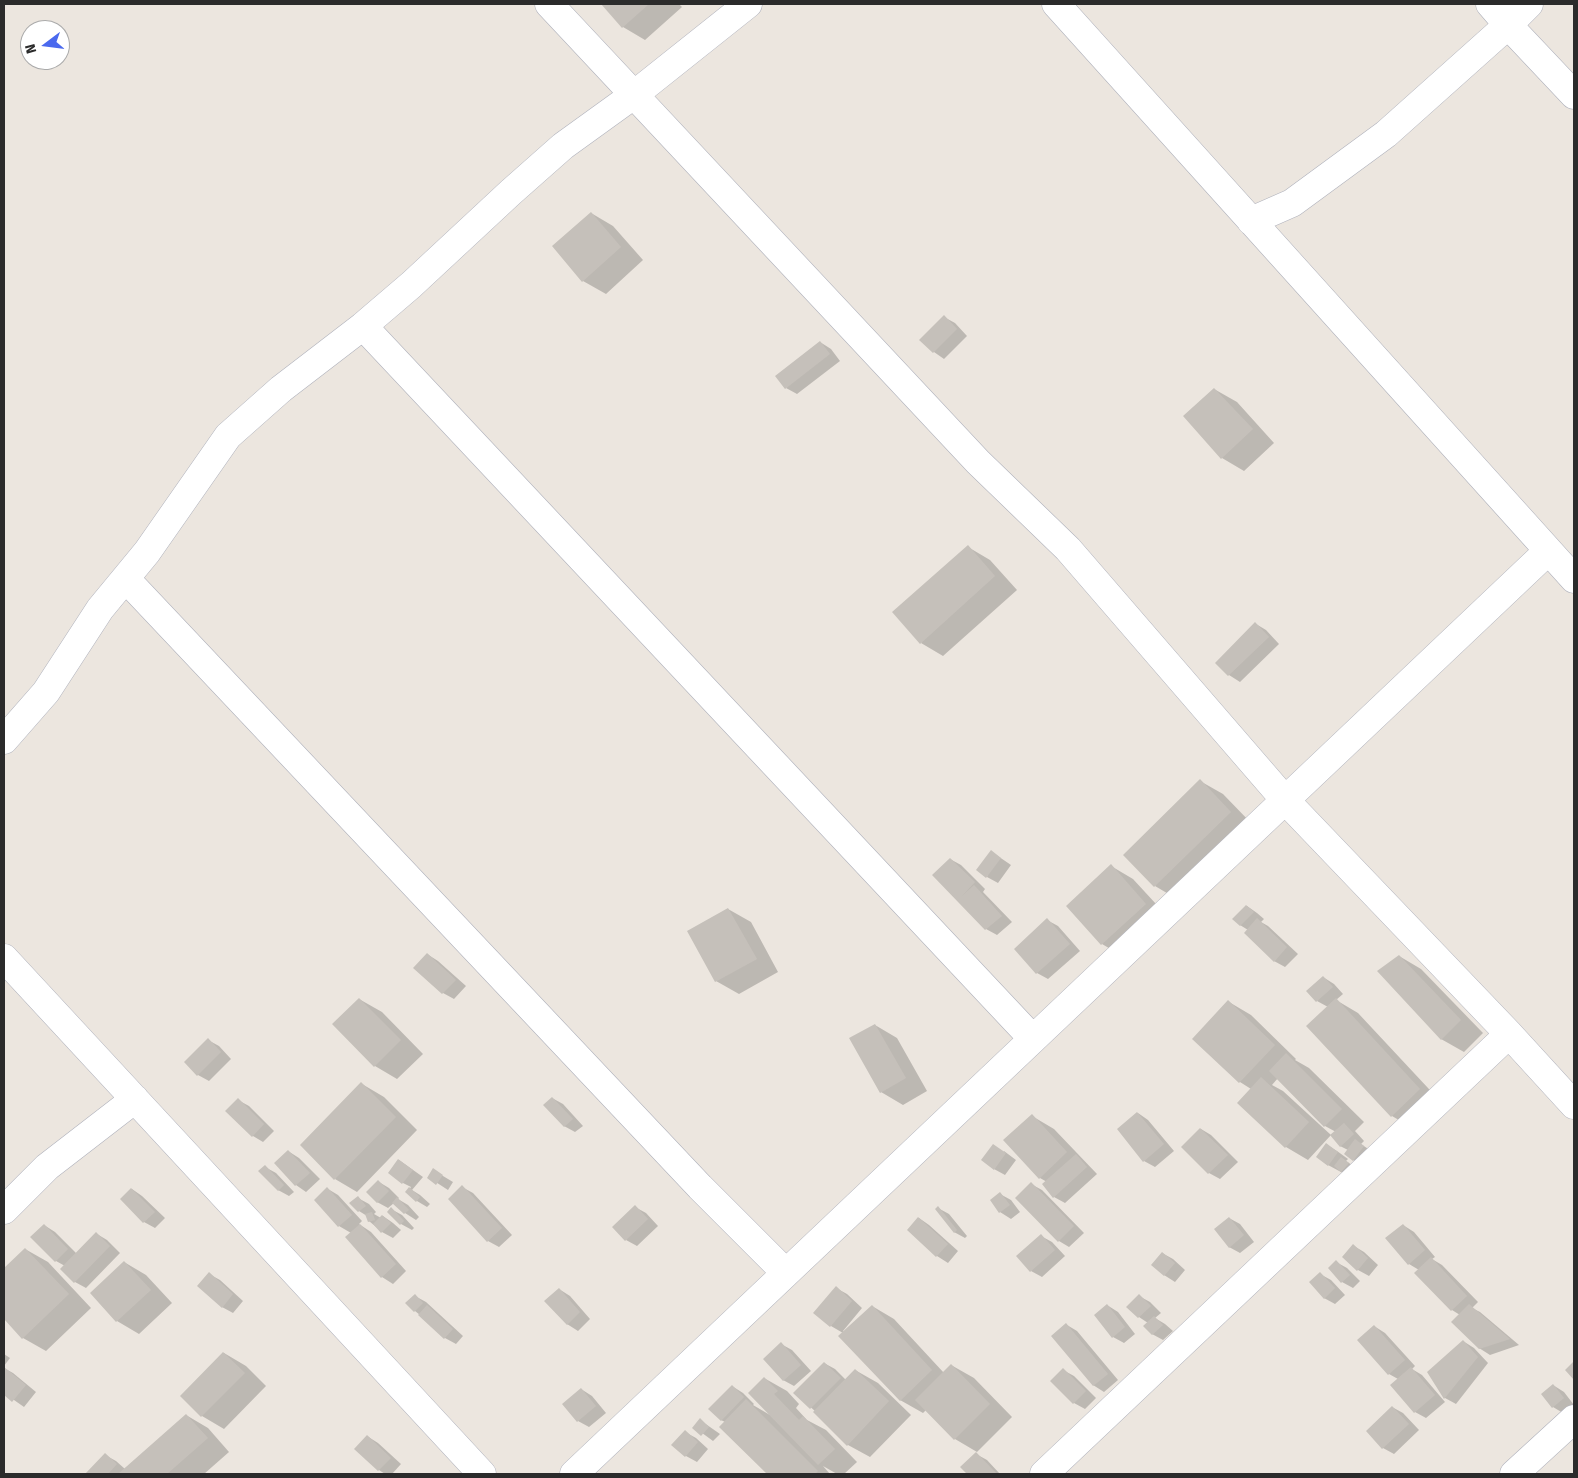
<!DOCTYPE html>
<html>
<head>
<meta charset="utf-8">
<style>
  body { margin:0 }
  #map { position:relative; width:1578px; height:1478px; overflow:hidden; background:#ece6df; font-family:"Fira Sans",sans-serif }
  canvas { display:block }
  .frame { position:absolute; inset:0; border:5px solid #2b2b2b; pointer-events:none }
  .north { position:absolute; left:20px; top:20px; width:50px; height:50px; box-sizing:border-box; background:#fff; border:1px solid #aaa; border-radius:50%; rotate:255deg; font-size:14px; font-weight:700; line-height:20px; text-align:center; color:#2b2b2b }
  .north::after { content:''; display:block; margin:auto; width:18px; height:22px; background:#4a69ee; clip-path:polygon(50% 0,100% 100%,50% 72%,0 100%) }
</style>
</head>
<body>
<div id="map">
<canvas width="1578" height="1478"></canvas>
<div class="frame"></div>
<div class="north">N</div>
</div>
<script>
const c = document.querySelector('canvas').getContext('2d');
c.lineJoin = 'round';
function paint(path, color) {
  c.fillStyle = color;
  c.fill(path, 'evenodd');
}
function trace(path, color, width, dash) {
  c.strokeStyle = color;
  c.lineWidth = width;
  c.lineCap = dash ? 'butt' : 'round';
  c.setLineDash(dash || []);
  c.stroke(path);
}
const shadow = new Path2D(`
  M603,4h76l3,3 -37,33 -22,-13z
  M591,213l22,13 30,34 -37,34 -23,-13z
  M944,317l11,6 12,13 -23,23 -10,-7 -13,-12z
  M820,342l11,7 9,12 -43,33 -11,-6z
  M1214,389l23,13 37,41 -30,28 -22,-13z
  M968,547l22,13 27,30 -74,66 -22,-13z
  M1256,624l10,6 13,14 -39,38 -11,-7 -13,-12z
  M1200,781l23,13 30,31 -76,74 -22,-13z
  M992,852l19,13 -13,18 -11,-6z
  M950,859l11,6 24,24 -2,3 29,30 -15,13 -11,-6 -52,-54z
  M1111,866l22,13 35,38 -44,40 -22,-13z
  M1247,906l10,7 7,6 -3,3 7,4 30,28 -13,13 -11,-6 -26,-31 -8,-5z
  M728,909l23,13 27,50 -39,22 -23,-13z
  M1047,920l11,6 22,25 -32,28 -11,-6 -22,-24z
  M427,954l11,7 28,25 -12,13 -11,-6 -28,-26z
  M1399,956l22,13 62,64 -19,19 -23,-13z
  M1323,977l11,7 9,10 -7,6 22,13 84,90 -28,26 -22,-13 -64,-109 -11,-6z
  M359,999l23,13 41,42 -26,25 -22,-13z
  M1229,1002l22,13 45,44 -1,1 14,8 55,54 -9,9 9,10 -3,3 13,9 -10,13 -11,-6 -5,-10 -8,-4 -4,-14 -11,-6 -47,-48 -6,7 11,6 48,44 -23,25 -22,-13 -47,-44 12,-14 -11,-7 -46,-43z
  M875,1025l22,13 30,53 -24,14 -22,-13z
  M208,1040l11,6 12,13 -22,22 -11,-6 -13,-13z
  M362,1084l22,13 33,33 -60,62 -22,-13z
  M552,1098l11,6 20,22 -8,6 -11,-6z
  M238,1100l11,6 25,25 -11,11 -10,-6z
  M1138,1113l10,7 26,31 -19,16 -11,-6z
  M1032,1116l22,13 43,45 -32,29 -11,-6 -7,-15 -7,-4z
  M1201,1129l10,6 27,27 -18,17 -11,-6 -26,-26z
  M1327,1145l10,6 11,8 -2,2 6,4v13l-24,-13z
  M288,1151l11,7 21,21 -14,13 -10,-7z
  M1004,1151l12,9 -11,15 -11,-6z
  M399,1160l24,17 -11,13 8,5 10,9 -3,3 -10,-6 -10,-9 4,-5 -8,-4z
  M265,1167l11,6 18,19 -5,4 -11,-6z
  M433,1170l20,12 -5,8 -20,-13z
  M379,1182l10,6 10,10 -1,1 10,6 11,12 -3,3 -11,-7 -11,-10 -6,5 -11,-6z
  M1031,1184l11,6 42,43 -15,14 -10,-6z
  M462,1187l11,6 39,42 -13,12 -11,-6 -38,-42z
  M132,1189l10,7 23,22 -10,10 -11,-6 -22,-23z
  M328,1189l10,6 24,26 -3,3 12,8 35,39 -13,13 -11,-7 -31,-44 -12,-7 -24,-26z
  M1000,1194l11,6 9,12 -9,7 -11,-7 -8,-12z
  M358,1198l11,6 7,8 -2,2 7,4 2,-2 10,7 8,7 -8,8 -11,-6 -13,-11 -2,-5 -8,-5z
  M635,1207l11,6 12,13 -21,20 -11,-6z
  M938,1208l11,6 18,22 -2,2 -11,-6z
  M391,1209l11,6 12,13 -2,2 -11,-6 -12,-12z
  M919,1218l10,7 29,26 -10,12 -11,-7 -29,-26z
  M1229,1218l11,6 14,18 -14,11 -11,-6z
  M44,1225l11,7 22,22 20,-20 10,6 13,13 -34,35 -11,-6 -10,-16 -9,-5 -24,-24z
  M1403,1225l11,7 21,25 -3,2 10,6 36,37 -6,6 8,4 39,33 -29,10 -11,-7 -19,-33 -8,-5 -33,-40 -10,-6z
  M1041,1236l11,6 13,14 -23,21 -11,-6z
  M1354,1246l10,6 14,13 -9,11 -11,-6z
  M25,1249l23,13 43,46 -45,43 -23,-13 -19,-20v-48z
  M1162,1253l11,6 12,11 -10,12 -11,-7z
  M124,1262l22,13 26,28 -33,31 -22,-13z
  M1336,1262l11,6 13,13 -7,7 -11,-6z
  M209,1274l11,6 23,21 -10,12 -11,-6z
  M1320,1274l11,6 14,15 -10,9 -11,-6z
  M836,1288l11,6 15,14 -19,23 1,1 28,-26 22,13 50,54 7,-8 23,13 38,39 -35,35 -22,-13 -29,-29 -3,3 -23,-13 -57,-67 -12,-7z
  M559,1289l11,7 20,23 -12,12 -11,-7z
  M415,1296l11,6 37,34 -7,8 -11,-6 -25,-23 -5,-4z
  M1139,1296l11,6 11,11 -6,5 10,6 8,7 -10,9 -11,-6 -4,-11 -9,-6z
  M1107,1305l11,7 17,22 -11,9 -11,-6z
  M1067,1325l10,6 41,49 -14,12 -11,-7z
  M1374,1326l11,7 30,33 -3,3 10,6 23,27 -19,16 -11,-6 -17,-33 -9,-5 -31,-34z
  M1463,1341l11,7 14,15 -32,41 -11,-6 -17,-26z
  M781,1344l11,6 19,21 -17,15 -11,-6z
  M224,1353l22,13 20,20 -42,43 -22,-13 -20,-20z
  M4,1354l6,4 -6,8z
  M824,1363l11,6 11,11 9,-10 23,13 33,32 -41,42 -22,-12 -32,-33 -21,-19z
  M4,1368l9,5 23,19 -12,15 -20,-14z
  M1063,1370l11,6 22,22 -11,11 -11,-6 -22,-22z
  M764,1378l23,13 12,13 -3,4 11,12 19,10 31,32 -13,12h-7l-14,-8 7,8h-62l-47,-47 4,-5 -4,-2 11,-34 11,7 11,11 -1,1 17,10z
  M1553,1385l11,7 10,13 -11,8 -10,-6z
  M581,1389l11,7 14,17 -17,14 -11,-6z
  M1392,1407l11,6 16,17 -25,24 -11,-6 -16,-17z
  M186,1415l22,13 21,24 -25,22h-117l18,-19 11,6 9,8z
  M700,1420l20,14 -7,7 -19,-14z
  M685,1432l11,6 12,11 -11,13 -11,-6z
  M367,1436l11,7 23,21 -9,10h-7l-6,-4z
  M976,1454l11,6 13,14h-31l-7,-7z`);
const building = new Path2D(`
  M601,4h48l-27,24z
  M591,212l30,35 -39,35 -30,-36z
  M944,315l13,14 -24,24 -14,-13z
  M820,341l10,13 -45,35 -10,-13z
  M1214,388l39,41 -32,30 -38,-43z
  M968,545l27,31 -75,68 -28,-32z
  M1255,622l14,15 -41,39 -13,-13z
  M1200,779l31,33 -77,75 -31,-32z
  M991,850l10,8 -15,20 -10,-8z
  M950,858l25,24 -14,15 13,-12 28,31 -17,14 -53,-55z
  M1111,864l35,40 -45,41 -35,-39z
  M1246,905l8,7 -14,14 -8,-7z
  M728,908l29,51 -42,23 -28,-51z
  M1047,918l23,26 -34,30 -22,-25z
  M1257,918l30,29 -13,15 -30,-29z
  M427,953l29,27 -14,14 -29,-26z
  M1399,955l62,65 -20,20 -64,-69z
  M1323,976l10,11 -17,15 -10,-11z
  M359,998l42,42 -27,27 -42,-43z
  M1336,998l84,91 -29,28 -85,-91z
  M1228,1000l47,45 -36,38 -47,-44z
  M875,1024l31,54 -26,15 -31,-55z
  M208,1038l13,14 -24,24 -13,-14z
  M1286,1053l56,56 -18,18 -55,-56z
  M1261,1077l48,45 -24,26 -48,-45z
  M361,1082l35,35 -62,63 -34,-35z
  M552,1097l21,22 -9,8 -21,-22z
  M238,1098l26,26 -12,13 -27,-26z
  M1137,1112l27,32 -21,18 -26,-33z
  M1032,1114l35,38 -28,27 -36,-39z
  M1344,1123l10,11 -14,13 -10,-12z
  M1200,1128l28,27 -20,19 -27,-27z
  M1355,1139l9,7 -11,15 -9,-7z
  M1326,1143l12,9 -10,14 -12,-9z
  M993,1144l13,9 -12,17 -13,-10z
  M288,1150l22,23 -15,13 -21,-23z
  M1076,1154l11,13 -34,31 -11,-14z
  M1341,1157l8,6 -8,9 -7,-6z
  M398,1159l15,11 -11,14 -14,-11z
  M265,1165l19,20 -6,6 -20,-20z
  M433,1168l10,7 -7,10 -9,-7z
  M378,1180l11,11 -12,12 -11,-11z
  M1031,1182l43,44 -16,16 -43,-44z
  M462,1185l40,43 -15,14 -39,-43z
  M327,1187l25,28 -14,12 -24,-27z
  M409,1187l11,10 -4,5 -11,-10z
  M131,1188l24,24 -12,11 -23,-24z
  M1000,1192l10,13 -11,8 -9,-13z
  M358,1196l8,10 -8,6 -9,-9z
  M397,1197l12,13 -5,4 -12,-11z
  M635,1205l13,14 -23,22 -13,-14z
  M938,1206l19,24 -3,3 -19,-24z
  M391,1207l13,14 -4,4 -13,-13z
  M372,1212l3,8 -7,2 -3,-8z
  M382,1215l9,8 -10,10 -8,-9z
  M918,1217l30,27 -12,13 -29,-27z
  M1229,1217l15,18 -15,13 -15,-19z
  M44,1224l24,25 -13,13 -25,-25z
  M360,1224l36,40 -15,14 -36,-41z
  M1403,1224l22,26 -17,15 -23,-27z
  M96,1232l14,14 -36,37 -14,-14z
  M1041,1234l14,16 -25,22 -14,-16z
  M1353,1244l15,14 -11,13 -15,-14z
  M25,1248l44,46 -47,45 -18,-20v-51z
  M1162,1252l13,11 -11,13 -13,-11z
  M1431,1257l36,39 -16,15 -37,-38z
  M1336,1260l14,15 -9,8 -13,-15z
  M124,1261l27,29 -35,32 -26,-29z
  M209,1272l24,22 -11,14 -25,-22z
  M1320,1272l15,16 -11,11 -15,-17z
  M836,1286l16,15 -22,26 -17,-14z
  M559,1288l21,24 -13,13 -23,-24z
  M415,1294l8,9 -9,9 -9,-9z
  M1139,1294l12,12 -13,12 -12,-11z
  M1107,1304l18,23 -13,11 -18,-23z
  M1469,1304l41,35 -31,10 -28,-27z
  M427,1305l26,24 -9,10 -26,-24z
  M872,1305l60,65 -32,31 -62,-65z
  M1154,1316l9,9 -11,10 -9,-9z
  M1066,1323l42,51 -15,12 -42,-50z
  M1374,1325l31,35 -17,15 -31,-35z
  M1463,1340l15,17 -34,42 -17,-27z
  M781,1342l20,23 -18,16 -20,-22z
  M223,1352l22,21 -44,44 -21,-21z
  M1574,1361v19l-9,-10z
  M824,1362l17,16 -31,31 -17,-16z
  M951,1364l39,40 -36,36 -39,-40z
  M4,1367l22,18 -14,17 -8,-7z
  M1411,1367l24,28 -21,18 -24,-28z
  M1063,1368l23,23 -13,13 -23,-23z
  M855,1369l34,32 -42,45 -34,-34z
  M764,1377l14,14 -4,3 25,26 4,-4 32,33 -17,16 -70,-72z
  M1553,1384l11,14 -12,10 -11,-14z
  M732,1385l12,12 -23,24 -13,-12z
  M581,1388l15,18 -19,16 -15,-18z
  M746,1399l72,72 -3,3h-48l-48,-47z
  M1392,1406l17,18 -27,25 -16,-18z
  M186,1414l22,24 -41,36h-49z
  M700,1418l9,9 -8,9 -9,-8z
  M685,1430l13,12 -13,15 -14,-12z
  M367,1435l24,23 -13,13 -24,-22z
  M976,1452l21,22h-30l-7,-7z
  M105,1453l12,11 -9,10h-23z`);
const minor = new Path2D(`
  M549,4l429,458 90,87 217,251 224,234 65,71
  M1056,4l518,575
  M1490,4l18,21 66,70
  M1251,221l41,-18 94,-69 122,-109 21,-21
  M363,326l670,713
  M126,579l574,608 86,86
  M4,740l42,-48 54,-83 47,-57 81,-116 53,-47 82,-63 48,-41 100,-93 52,-46 72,-52 113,-90
  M4,958l478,516
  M4,1210l43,-43 88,-68
  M574,1474l974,-923
  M1044,1474l465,-440
  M1514,1474l60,-55`);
paint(shadow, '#0003');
paint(building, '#c5c0ba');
trace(minor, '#afb1bb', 29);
trace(minor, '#fff', 28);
</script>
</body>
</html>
